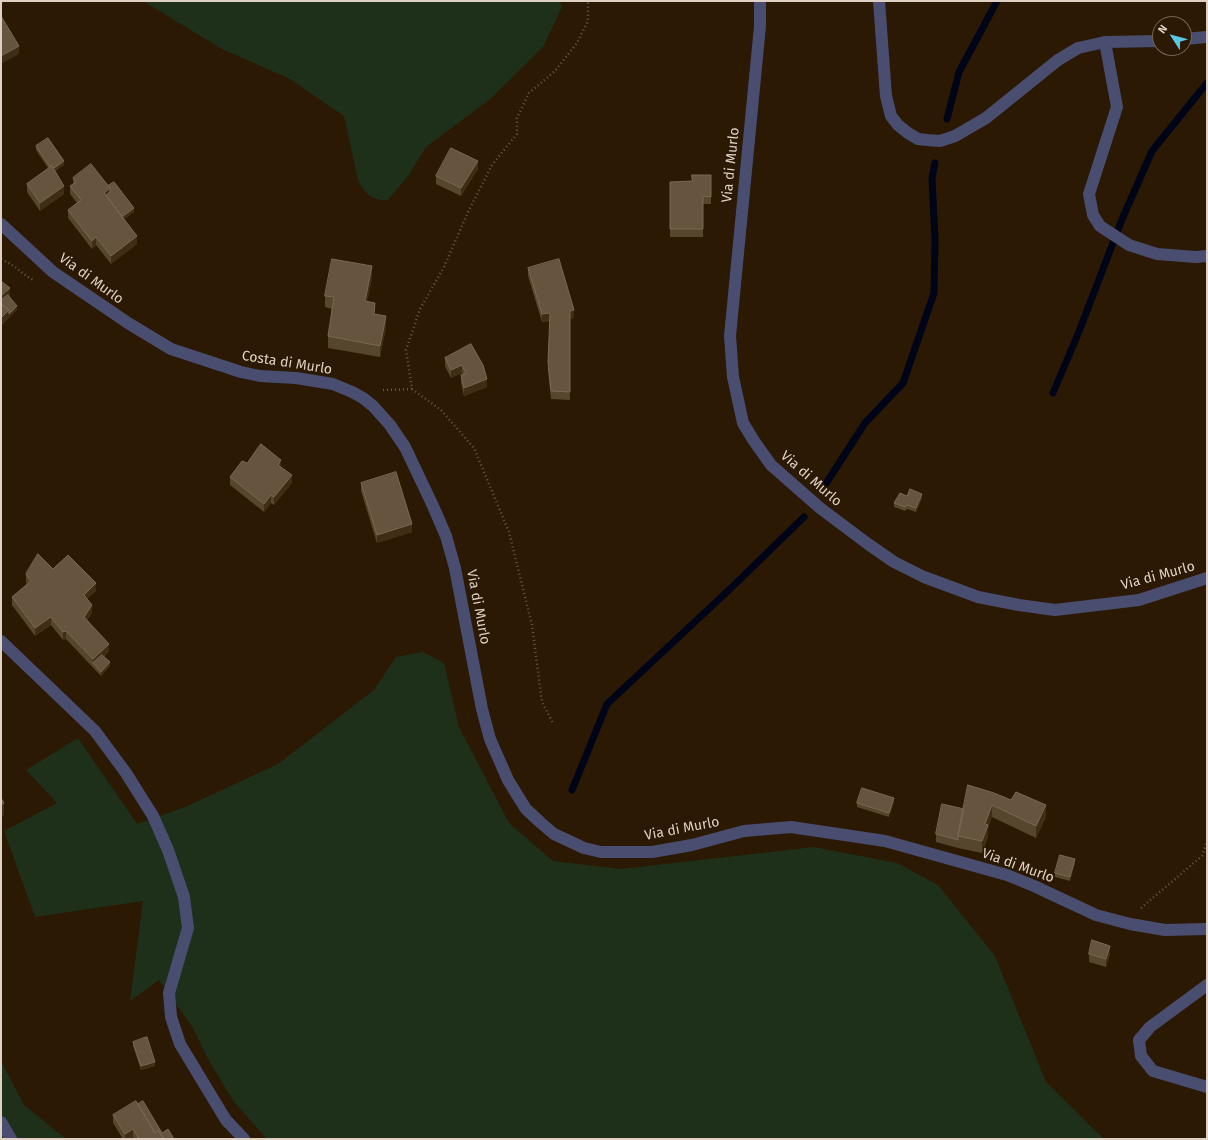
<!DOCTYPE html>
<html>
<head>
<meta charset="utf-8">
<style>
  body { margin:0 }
  #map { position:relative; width:1208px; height:1140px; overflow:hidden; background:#2b1903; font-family:"Fira Sans",sans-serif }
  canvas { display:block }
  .frame { position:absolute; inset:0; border:2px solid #ded1c4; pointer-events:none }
  .north { position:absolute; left:1152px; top:16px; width:40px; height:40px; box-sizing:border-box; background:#2b1903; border:1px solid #736350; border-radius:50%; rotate:306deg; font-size:11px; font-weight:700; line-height:16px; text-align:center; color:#ded1c4 }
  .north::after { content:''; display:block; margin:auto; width:14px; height:18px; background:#59c8e5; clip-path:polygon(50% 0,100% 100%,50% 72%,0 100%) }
</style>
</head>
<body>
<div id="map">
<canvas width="1208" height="1140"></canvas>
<div class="frame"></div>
<div class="north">N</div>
</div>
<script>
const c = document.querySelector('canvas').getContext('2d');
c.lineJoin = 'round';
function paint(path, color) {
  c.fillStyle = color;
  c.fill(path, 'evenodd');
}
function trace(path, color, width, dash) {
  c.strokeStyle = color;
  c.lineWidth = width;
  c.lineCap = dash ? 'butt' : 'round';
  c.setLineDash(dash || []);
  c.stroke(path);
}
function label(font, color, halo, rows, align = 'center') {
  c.font = font + ' "Fira Sans",sans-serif';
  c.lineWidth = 3;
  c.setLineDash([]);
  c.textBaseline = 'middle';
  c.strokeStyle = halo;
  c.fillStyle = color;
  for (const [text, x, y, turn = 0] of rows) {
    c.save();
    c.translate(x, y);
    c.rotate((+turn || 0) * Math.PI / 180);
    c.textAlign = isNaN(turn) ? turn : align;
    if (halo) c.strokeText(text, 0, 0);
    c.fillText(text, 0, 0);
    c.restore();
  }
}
const green = new Path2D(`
  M143,1h416l3,6 -19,40 -54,53 -63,47 -17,28 -21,25c-15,1 -24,-6 -30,-20l-14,-64 -54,-37 -68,-30z
  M423,652l21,11 15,64 50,96 44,38 68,8 193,-22 83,16 41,22 57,71 51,126 58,57h-837l-33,-37 -26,-43 -15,-31 -34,-48 -29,21 13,-100 -108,16 -31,-86 53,-28 -31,-33 52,-32 59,86 48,-17 93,-43 96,-74 22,-33z
  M1,1061l23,44 42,34h-65z`);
const stream = new Path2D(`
  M947,119l12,-47 38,-71
  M1053,393l25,-59 45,-117 29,-66 55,-68
  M825,485l40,-62 38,-40 31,-90 1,-53 -3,-62 3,-15
  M572,790l35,-86 123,-115 74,-72`);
const path = new Path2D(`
  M1,260c13,3 21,15 33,20
  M412,389l29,21 33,38 35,84 23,93 10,77 11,21
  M383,390l29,-1 -6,-39 14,-41 24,-42 24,-55 24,-47 25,-31v-16l12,-25 26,-22 22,-28 11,-22v-20
  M1141,908l61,-52 5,-15`);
const minor = new Path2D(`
  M760,1v25l-30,310 3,41 10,46 11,18 17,24 49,43 48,36 26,18 30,15 54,20 41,8 36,5 84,-10 68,-22
  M879,1l7,95 5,20 7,9 10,8 10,6 9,1 13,1 15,-5 31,-18 72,-58 20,-12 27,-6 55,-1
  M1184,39l23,-2
  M1105,42l12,65 -28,87 4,21 7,11 29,19 28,9 39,3 11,-1
  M1,224l52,48 75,51 43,26 70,23 19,4 36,2 37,6 19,8 11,6 10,8 17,19 15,22 28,59 13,30 9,32 27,141 8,30 18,41 11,18 7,11 15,14 13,11 30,14 17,4h51l40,-7 52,-14 47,-4 94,14 122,34 27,11 62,29 34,9 35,6 42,-1
  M1,641l94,90 31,42 27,43 15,34 16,47 4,31 -19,65 2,24 9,27 29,48 17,28 18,19
  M1207,985l-57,42 -11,13 2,16 12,15 54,16
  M1,1122l10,17`);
const wall = new Path2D(`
  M36,146l28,19 -9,6 9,23 -24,17 -13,-19v-8l21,-16 -12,-18z
  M478,169l-17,27 -25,-12v-8z
  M711,175v29h-8v33h-33v-55l22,-1z
  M73,178l35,8 26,26 -10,7 13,25 -26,20 -15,-19 -4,4 -24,-31v-8l9,-7 -7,-9v-8l3,-2z
  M528,268l46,50 -4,1v81l-19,-1 -3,-29 2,-49 -8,1 -14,-46z
  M372,278l-5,23 8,13 11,13 -6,30 -52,-9v-12l4,-27 -7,-2v-11z
  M471,344l16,43 -23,9 -3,-13v-8l2,-1 -1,-1 -11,5 -6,-12v-8z
  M247,463l34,4 11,16 -18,22 -3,-2 -7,9 -34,-27v-8z
  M361,483l51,49 -35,11 -16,-52z
  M907,496l15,2 -6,14 -9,-3 -2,2 -11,-4v-4z
  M53,569l43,22 -9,8 5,14 -5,7 22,31 -5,6 6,9 -9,10 -35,-37 -3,1 -12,-15 -16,11 -23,-31v-8l15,-13 -1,-2v-8z
  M968,785l78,32 -10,21 -44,-21 -4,11v9l-6,16 -24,-5 -22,-6v-8l28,-25z
  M894,802l-5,15 -32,-10v-4z
  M1075,863l-5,18 -15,-4v-4z
  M1089,954h21l-4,13 -17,-5z
  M133,1042l22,24 -14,4 -8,-24z
  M138,1104l24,29 12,6h-40l-1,-2 -3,2h-7l-10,-16v-8z`);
const shadedWall = new Path2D(`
  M19,46v8l-18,10v-8z
  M64,161v4l-12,9v-4z
  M478,161v8l-17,27v-8z
  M64,186v8l-24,17v-8z
  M110,188v8l-4,3 -2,-6z
  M134,208v4l-14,10v-4z
  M137,236v8l-26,20v-8z
  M96,237v8l-4,4v-8z
  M372,266v12l-7,35v-12z
  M10,288v8l-9,8v-8z
  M375,303v12l-1,-1z
  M17,306v4l-16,16v-8l8,-8z
  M574,310v8l-4,1v81v-89z
  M550,313v7l-8,2v-8z
  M386,316v11l-6,30v-11z
  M462,365v8l-11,5v-8z
  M487,379v8l-23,9v-8z
  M281,460v8l-3,-3z
  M292,475v8l-18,22v-8z
  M922,494v4l-6,14v-4z
  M271,495v8l-7,9v-8z
  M412,524v8l-35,11v-8z
  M96,583v8l-12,11v-7z
  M92,605v8l-8,11v-7z
  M51,617v8l-16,11v-8z
  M66,631v8l-3,1v-8z
  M109,644v7l-14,14 -2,-2v-4z
  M110,662v4l-9,10v-4z
  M894,798v4l-5,15v-4z
  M4,803v12l-3,2v-12z
  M992,805v12l-4,11v9l-6,16v-12l3,-17z
  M1046,805v12l-10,21v-12z
  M1075,859v4l-5,18v-4z
  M1110,946v8l-4,13v-8z
  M155,1062v4l-14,4v-4z
  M133,1129v8l-3,2h-5v-5z`);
const building = new Path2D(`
  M1,16l18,30 -18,10z
  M48,138l16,23 -10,7 -2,-2 -2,1 -14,-21z
  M451,148l27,13 -17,27 -25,-12z
  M91,164l19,24 -6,5 33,43 -26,20 -15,-19 -4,4 -24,-31 13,-10 -11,-14 6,-4 -3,-4z
  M52,166l12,20 -24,17 -13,-19z
  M692,175h19v22l-8,-1v33h-33v-47l22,-1z
  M114,182l20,26 -12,9 -16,-22 4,-3v-4l-2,-2z
  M332,259l40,7 -7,35 10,2 -1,11 12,2 -6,30 -52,-10 6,-39 -9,-1z
  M559,259l15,51 -4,1v81l-19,-1 -3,-29 2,-49 -8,1 -14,-46z
  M1,281l9,7 -9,8z
  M8,295l9,11 -8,8v-4l-8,-6v-4z
  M1,304l8,6 -8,8z
  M471,344l12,21 4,14 -23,9 -3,-13 5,-2 -4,-8 -11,5 -6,-12z
  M261,444l20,16 -3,5 14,10 -18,22 -3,-2 -7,9 -34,-27 12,-16 5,2z
  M396,472l16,52 -35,11 -16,-52z
  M910,489l12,5 -6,14 -9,-3 -2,2 -11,-4 6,-10 7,3z
  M38,554l15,15 15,-14 28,28 -12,12 8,10 -8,12 25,27 -16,15 -27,-28 -3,1 -12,-15 -16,11 -23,-31 19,-16 -5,-7z
  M102,655l8,7 -9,10 -8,-9z
  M968,785l26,8 17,7 5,-8 30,13 -10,21 -44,-21 -7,19 3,1 -6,16 -24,-5z
  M862,788l32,10 -5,15 -32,-10z
  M1,798l3,5 -3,2z
  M942,804l22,5 -6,27v4l-22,-6z
  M1060,855l15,4 -5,18 -15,-4z
  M1092,940l18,6 -4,13 -17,-5z
  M147,1037l8,25 -14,4 -8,-24z
  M136,1101l19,32 3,-3 6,9h-25l-6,-10 -8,5 -12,-19z
  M143,1101l19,32 6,-4 6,10h-10l-6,-9 -3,3 -17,-29z`);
const streetNames = [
  ["Via di Murlo",731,165,-84],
  ["Via di Murlo",91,279,36],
  ["Costa di Murlo",287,363,9],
  ["Via di Murlo",811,479,41],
  ["Via di Murlo",1158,576,-15],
  ["Via di Murlo",478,607,79],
  ["Via di Murlo",682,829,-11],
  ["Via di Murlo",1018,866,20]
];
paint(green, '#1e301a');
trace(stream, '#000418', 7);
trace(path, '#685845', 2.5, [1, 3]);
trace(minor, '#494e71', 12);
paint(wall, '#57462e');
paint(shadedWall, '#3f2d16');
paint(building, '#66543e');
trace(building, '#786853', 1);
label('14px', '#ded1c4', '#2b1903', streetNames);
</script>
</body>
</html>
